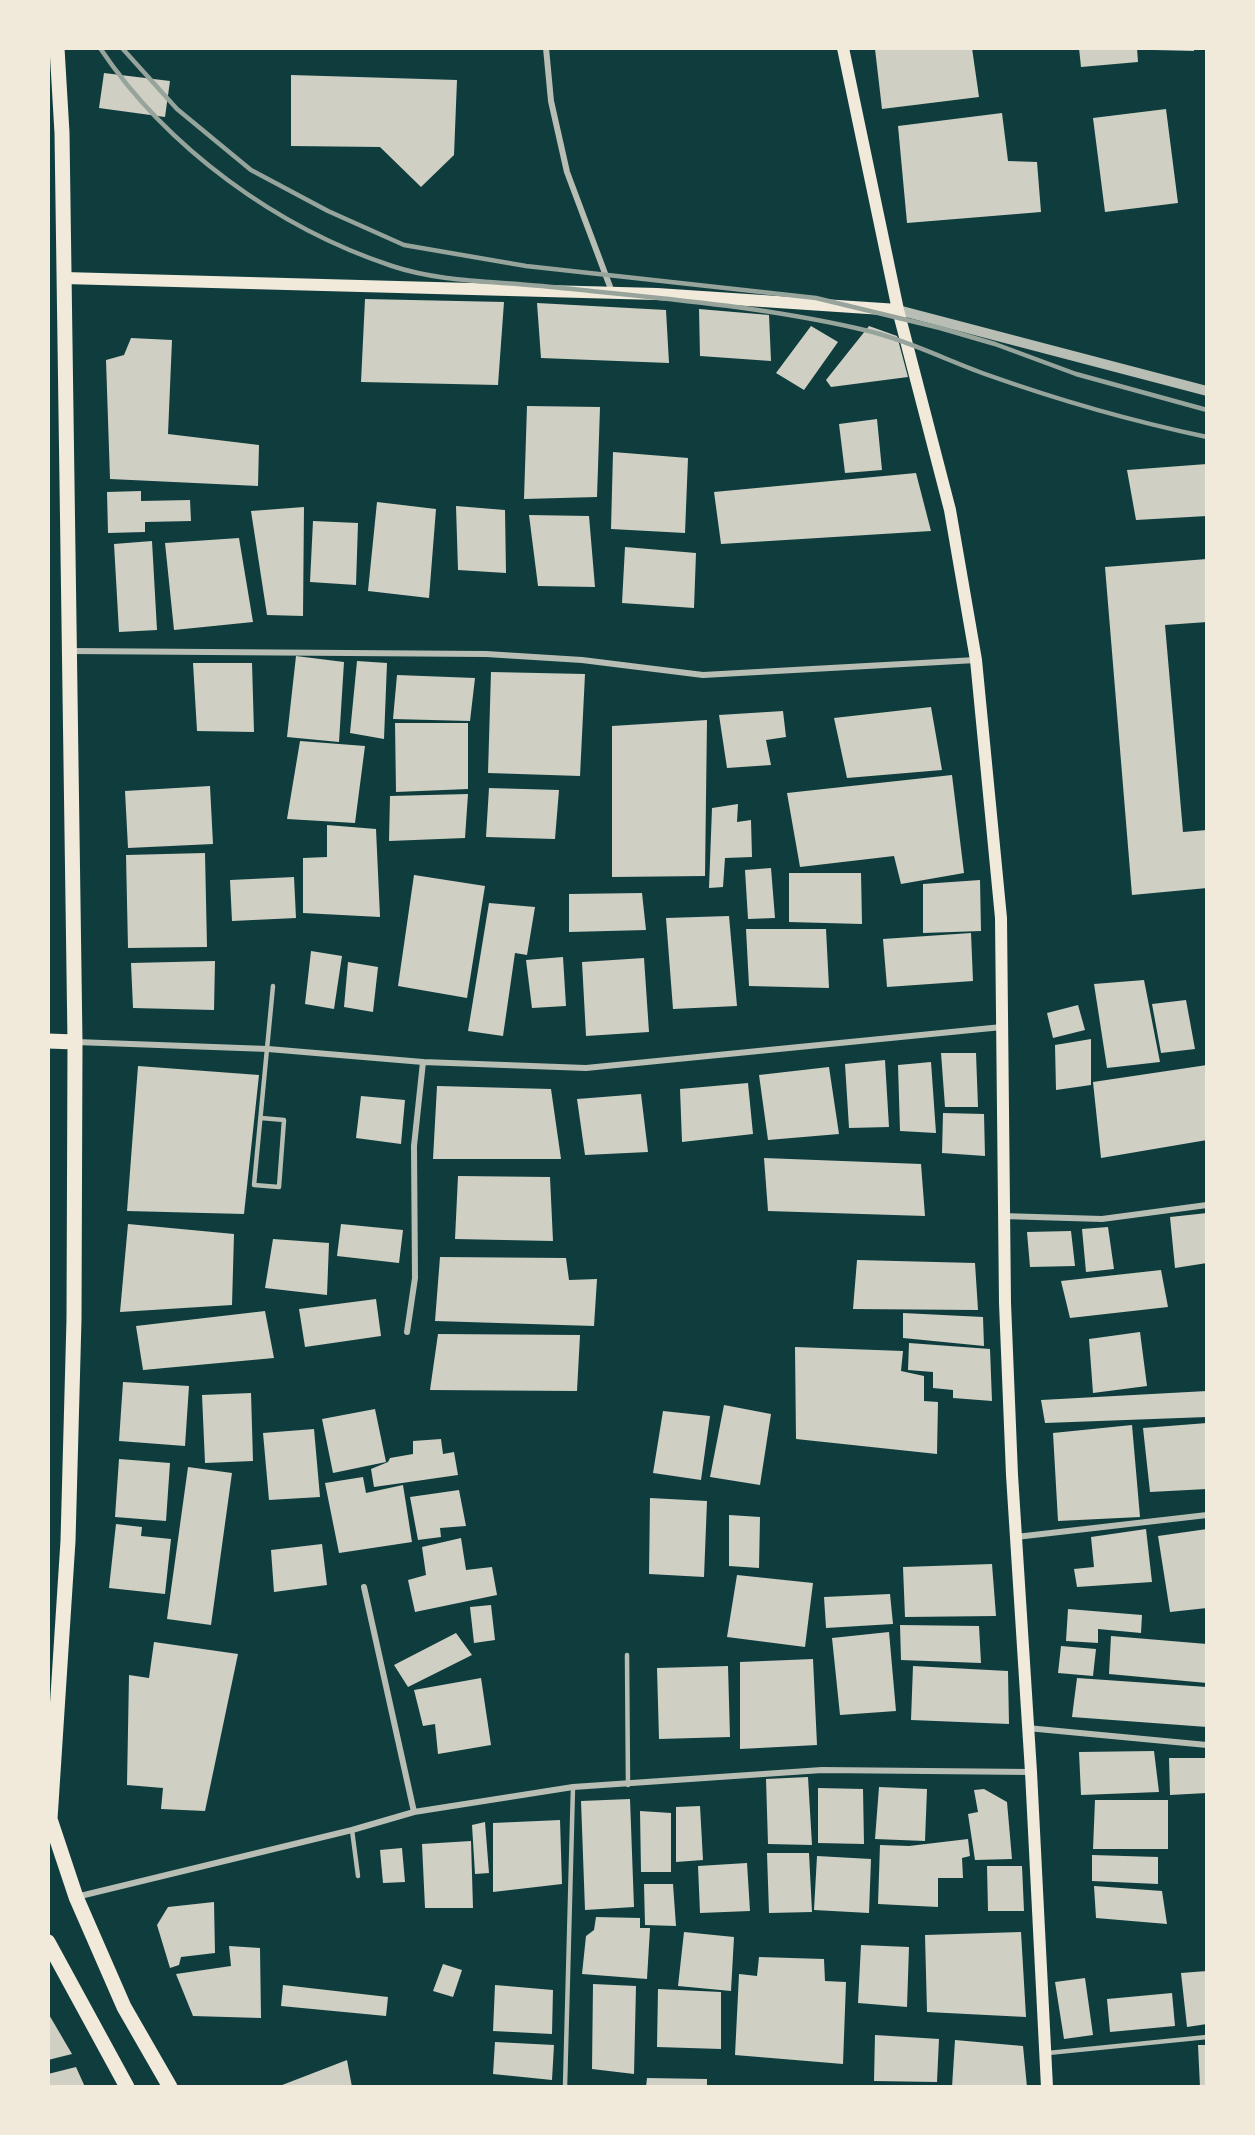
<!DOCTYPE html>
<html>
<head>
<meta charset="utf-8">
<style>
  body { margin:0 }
  #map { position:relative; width:1255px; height:2135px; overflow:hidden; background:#0f3d3e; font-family:"Nunito Sans",sans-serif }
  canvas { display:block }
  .frame { position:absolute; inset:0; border:50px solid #f1e9da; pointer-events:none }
</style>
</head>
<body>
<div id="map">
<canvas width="1255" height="2135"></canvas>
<div class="frame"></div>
</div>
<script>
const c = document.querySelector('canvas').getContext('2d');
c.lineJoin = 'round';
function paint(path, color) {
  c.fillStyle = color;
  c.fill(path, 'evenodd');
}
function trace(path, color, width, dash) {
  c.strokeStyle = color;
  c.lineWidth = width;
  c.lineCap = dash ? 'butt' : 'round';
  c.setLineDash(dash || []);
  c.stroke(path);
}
const building = new Path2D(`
  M886,48h86l7,49 -97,12 -7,-60z
  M1079,48h58l1,14 -57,5z
  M1154,48h40v3l-40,-1z
  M104,73l66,8 -5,36 -66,-9z
  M291,75l166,5 -3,75 -33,32 -41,-40 -89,-1z
  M1166,109l12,94 -73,9 -12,-94z
  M1002,113l6,48 29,1 4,50 -134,11 -9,-97z
  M365,299l139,3 -6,83 -137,-3z
  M537,303l129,7 3,53 -128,-5z
  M699,309l70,6 2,46 -71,-5z
  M811,326l27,16 -34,48 -28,-17z
  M869,326l28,10 11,41 -77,10 -5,-7z
  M131,338l41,2 -4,94 91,11 -1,41 -148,-7 -4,-119 18,-5z
  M527,406l73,1 -3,90 -73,2z
  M877,419l5,51 -37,3 -6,-49z
  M613,452l75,6 -3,75 -74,-4z
  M1207,464v52l-71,4 -9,-50z
  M916,473l15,58 -210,13 -7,-52z
  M141,491v10l49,-1 1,21 -46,1v10l-37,1 -1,-41z
  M377,502l59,7 -7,89 -61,-7z
  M456,506l49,4 1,63 -48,-3z
  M304,507l-1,109 -36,-1 -16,-104z
  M529,515l60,1 6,71 -57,-1z
  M313,521l45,2 -2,62 -46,-3z
  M239,538l14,84 -79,8 -9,-87z
  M152,541l5,89 -38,2 -5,-88z
  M625,547l71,6 -2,55 -72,-5z
  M1207,559v63l-42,3 18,207 24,-2v58l-75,7 -27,-328z
  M296,656l48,6 -5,80 -52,-5z
  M357,661l30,2 -3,76 -34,-6z
  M193,663h59l2,69 -57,-1z
  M491,672l94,2 -5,102 -92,-3z
  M397,675l78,3 -5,43 -77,-2z
  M931,707l11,63 -95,8 -13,-60z
  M783,711l3,26 -20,3 5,25 -44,3 -8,-53z
  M707,720l-2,156 -93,1v-151z
  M395,723h73v66l-72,3z
  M300,741l65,5 -10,77 -68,-4z
  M952,775l12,98 -63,11 -7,-28 -94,11 -13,-74z
  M210,786l3,58 -85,4 -3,-57z
  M489,788l70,2 -4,49 -69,-2z
  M468,794l-3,44 -76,3 1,-45z
  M738,804l-1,18 14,-2 1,37 -27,1 -2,29 -14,1 3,-80z
  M327,825l49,4 4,88 -77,-4v-55l24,-1z
  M205,853l2,94 -79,1 -2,-93z
  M771,868l4,50 -27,1 -3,-49z
  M789,873h72l1,51 -73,-2z
  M414,875l71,11 -18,112 -69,-12z
  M294,877l2,41 -64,3 -2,-41z
  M980,880l1,51 -58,2v-49z
  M642,893l4,37 -77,2v-38z
  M489,903l46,4 -8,48 -12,-2 -12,83 -35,-5z
  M729,916l8,90 -64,3 -7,-91z
  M746,929h80l3,59 -80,-2z
  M971,933l2,48 -86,6 -4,-48z
  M311,951l31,5 -8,53 -29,-5z
  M563,957l3,49 -34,2 -6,-48z
  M644,958l5,74 -63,4 -4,-74z
  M215,961l-1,49 -81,-2 -2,-45z
  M348,962l30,5 -5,45 -29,-5z
  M1144,980l16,82 -53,6 -13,-84z
  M1186,1000l9,49 -34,4 -9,-49z
  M1078,1005l7,25 -32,8 -6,-25z
  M1091,1039v46l-35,5 -1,-45z
  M941,1053h35l2,54h-33z
  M885,1060l4,67 -40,1 -4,-64z
  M931,1062l5,71 -36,-2 -2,-66z
  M1207,1065v75l-106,18 -8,-76z
  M138,1066l121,9 -15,139 -117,-3z
  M829,1067l10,67 -71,6 -9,-65z
  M748,1083l5,51 -71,8 -2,-53z
  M437,1086l114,3 10,70h-128z
  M641,1094l7,58 -63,3 -8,-56z
  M361,1096l44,4 -4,44 -45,-6z
  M943,1113l41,1 1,42 -43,-3z
  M764,1158l157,6 4,52 -157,-5z
  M458,1176l92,1 3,64 -98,-2z
  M1207,1213v50l-32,5 -5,-51z
  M128,1224l106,10 -2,71 -112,7z
  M341,1224l62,6 -4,33 -62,-7z
  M1108,1227l6,42 -28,3 -4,-43z
  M1071,1231l4,35 -45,1 -3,-35z
  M273,1239l56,4 -2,52 -62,-7z
  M440,1257l126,1 3,22 28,-1 -3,47 -159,-5z
  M857,1260l118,3 3,47 -125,-1z
  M1161,1270l7,37 -98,11 -9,-37z
  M376,1299l5,37 -76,11 -6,-38z
  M265,1311l9,47 -131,12 -7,-44z
  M903,1313l80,4 1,29 -81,-8z
  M1140,1332l7,54 -54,7 -4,-54z
  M438,1334l142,1 -3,56 -147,-1z
  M909,1343l81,6 2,52 -39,-3v-8l-20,-2v-16l-25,-2z
  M795,1347l108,4 -2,20 23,5v25l14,1 -1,52 -141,-15z
  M123,1382l66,4 -4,60 -66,-5z
  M1207,1391v26l-162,6 -4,-23z
  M251,1393l2,68 -48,2 -3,-68z
  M724,1405l47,9 -11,71 -50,-8z
  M375,1409l11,53 -53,11 -11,-54z
  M663,1411l47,5 -9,64 -48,-7z
  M1207,1423v66l-57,3 -7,-64z
  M1132,1425l8,92 -82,4 -5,-88z
  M314,1429l6,68 -51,3 -6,-67z
  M441,1439l2,15 11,-2 4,23 -84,12 -3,-18 17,-7 2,-4 23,-4v-13z
  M119,1459l51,4 -4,58 -51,-4z
  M188,1467l44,6 -21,152 -44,-6z
  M363,1477l3,16 37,-8 9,57 -73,11 -14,-70z
  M459,1490l7,36 -26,2 1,9 -23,3 -8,-43z
  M650,1498l57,3 -3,76 -55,-3z
  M729,1515l31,2 -1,51 -30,-2z
  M116,1524l26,3 -1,9 30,3 -6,55 -56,-6z
  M1146,1529l6,53 -75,5 -3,-18 20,-2 -3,-30z
  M1207,1529v79l-37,4 -12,-76z
  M461,1538l5,32 26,-3 5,28 -82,17 -7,-32 18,-5 -4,-28z
  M322,1544l5,41 -53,7 -3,-42z
  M992,1564l4,52 -91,1 -2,-50z
  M737,1575l76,8 -8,64 -78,-10z
  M890,1594l3,30 -67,4 -2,-31z
  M491,1605l4,35 -21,3 -4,-36z
  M1068,1609l74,6 -1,18 -43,-4v14l-32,-2z
  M900,1625l79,1 2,37 -80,-3z
  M889,1632l7,79 -56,4 -8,-77z
  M456,1633l16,22 -64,32 -14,-22z
  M1111,1636l96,8v39l-98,-9z
  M154,1642l84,12 -33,157 -44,-2 2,-21 -36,-3 2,-110 20,3z
  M1061,1646l35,3 -3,27 -35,-3z
  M813,1659l4,86 -77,4v-87z
  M728,1666l2,71 -71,2 -2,-71z
  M913,1666l95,5 1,53 -98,-4z
  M481,1678l10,67 -53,9 -3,-30 -12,2 -9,-36z
  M1077,1678l130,9v40l-135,-10z
  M1154,1751l5,41 -78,3 -2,-43z
  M1169,1758h38v35l-37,2z
  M808,1777l4,68 -44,-1 -2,-65z
  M879,1787l48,2 -2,52 -50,-2z
  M818,1788l45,1 1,55 -46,-1z
  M984,1789l23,13 5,57 -37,1 -7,-46 10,-2 -4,-22z
  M630,1799l4,108 -49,3 -4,-109z
  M1095,1800h73v49h-75z
  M700,1806l3,54 -27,2v-55z
  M640,1811l31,2v59h-30z
  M560,1820l2,64 -69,8v-69z
  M485,1822l4,51 -14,1 -3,-49z
  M968,1839l2,17 -8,2 1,20h-25v29l-60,-3 2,-59 29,1z
  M471,1841l2,67h-48l-3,-64z
  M402,1848l3,34 -22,1 -3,-33z
  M767,1853h42l3,59 -43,1z
  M1092,1855l66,2v27l-66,-3z
  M817,1856l54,3 -2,54 -55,-3z
  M747,1863l3,48 -50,2 -2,-47z
  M987,1866h35l2,45h-36z
  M644,1884h29l3,42 -31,-1z
  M1094,1886l68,5 5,33 -71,-6z
  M214,1902l1,51 -34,4 -2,8 -9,3 -13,-43 11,-18z
  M596,1917l44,1v10h10l-3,51 -65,-5 4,-38 8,-6z
  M684,1932l50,5 -3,54 -53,-5z
  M1021,1932l5,85 -99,-5 -2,-77z
  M861,1945l48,2 -2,60 -49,-4z
  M229,1946l31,2 1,70 -68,-2 -17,-42 55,-8z
  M759,1957l65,2 1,22 21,1 -3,82 -108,-9 4,-81 18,2z
  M443,1964l19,6 -9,27 -20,-6z
  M1207,1971v53l-20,3 -6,-54z
  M1085,1978l8,57 -29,4 -9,-57z
  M593,1984l43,2 -2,88 -42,-5z
  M283,1985l105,12 -2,19 -105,-10z
  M495,1985l58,5 -1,44 -59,-3z
  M658,1989l63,3v57l-64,-2z
  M1172,1993l3,33 -65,6 -3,-33z
  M48,2013l24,41 -24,6z
  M875,2035l64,4 -2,43 -63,-1z
  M955,2040l68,6 4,41h-75z
  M495,2042l59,3 -2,35 -59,-6z
  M1198,2045h9v42h-7z
  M347,2060l5,27h-75z
  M76,2067l9,20h-37v-13z
  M647,2078l60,1v8h-61z`);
const service = new Path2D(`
  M261,1118l23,2 -5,67 -25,-2 19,-199
  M627,1655l1,130
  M352,1830l6,46
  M1048,2053l159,-16
  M565,2087l8,-300`);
const minor = new Path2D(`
  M546,48l5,53 16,71 45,120
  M71,651l415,3 96,6 121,15 273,-15
  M76,1042l192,7 155,13 163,6 416,-41
  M1002,1216l100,3 105,-14
  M407,1332l8,-54 -1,-132 9,-84
  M1016,1537l191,-22
  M364,1587l50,225
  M1027,1728l180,17
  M76,1897l276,-67 62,-18 159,-25 249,-17 209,2`);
const tertiary = new Path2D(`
  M898,310l309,81`);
const secondary = new Path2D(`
  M843,48l55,262 52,200 26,150 25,258 4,385 7,172 19,297 16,315
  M64,278l593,16 241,16`);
const primary = new Path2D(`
  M57,48l5,85 13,909 -1,277 -6,222 -18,278 26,78 48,110 46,80
  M48,1041l27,1
  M48,1942l79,145`);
const rail = new Path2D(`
  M100,48c67,100 177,180 292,218 48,16 100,15 150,20 106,11 213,19 318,43 42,9 84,30 125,45 73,26 146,47 222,63
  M122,48l55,61 74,61 77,41 76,34 122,21 290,32 124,30 55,16 81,30 131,36`);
paint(building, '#cfcfc3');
trace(service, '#b8beb3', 4.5);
trace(minor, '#b8beb3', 6);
trace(tertiary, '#b8beb3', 10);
trace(secondary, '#f1e9da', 12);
trace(primary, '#f1e9da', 15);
trace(rail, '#97a49c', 4.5);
</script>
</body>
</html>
